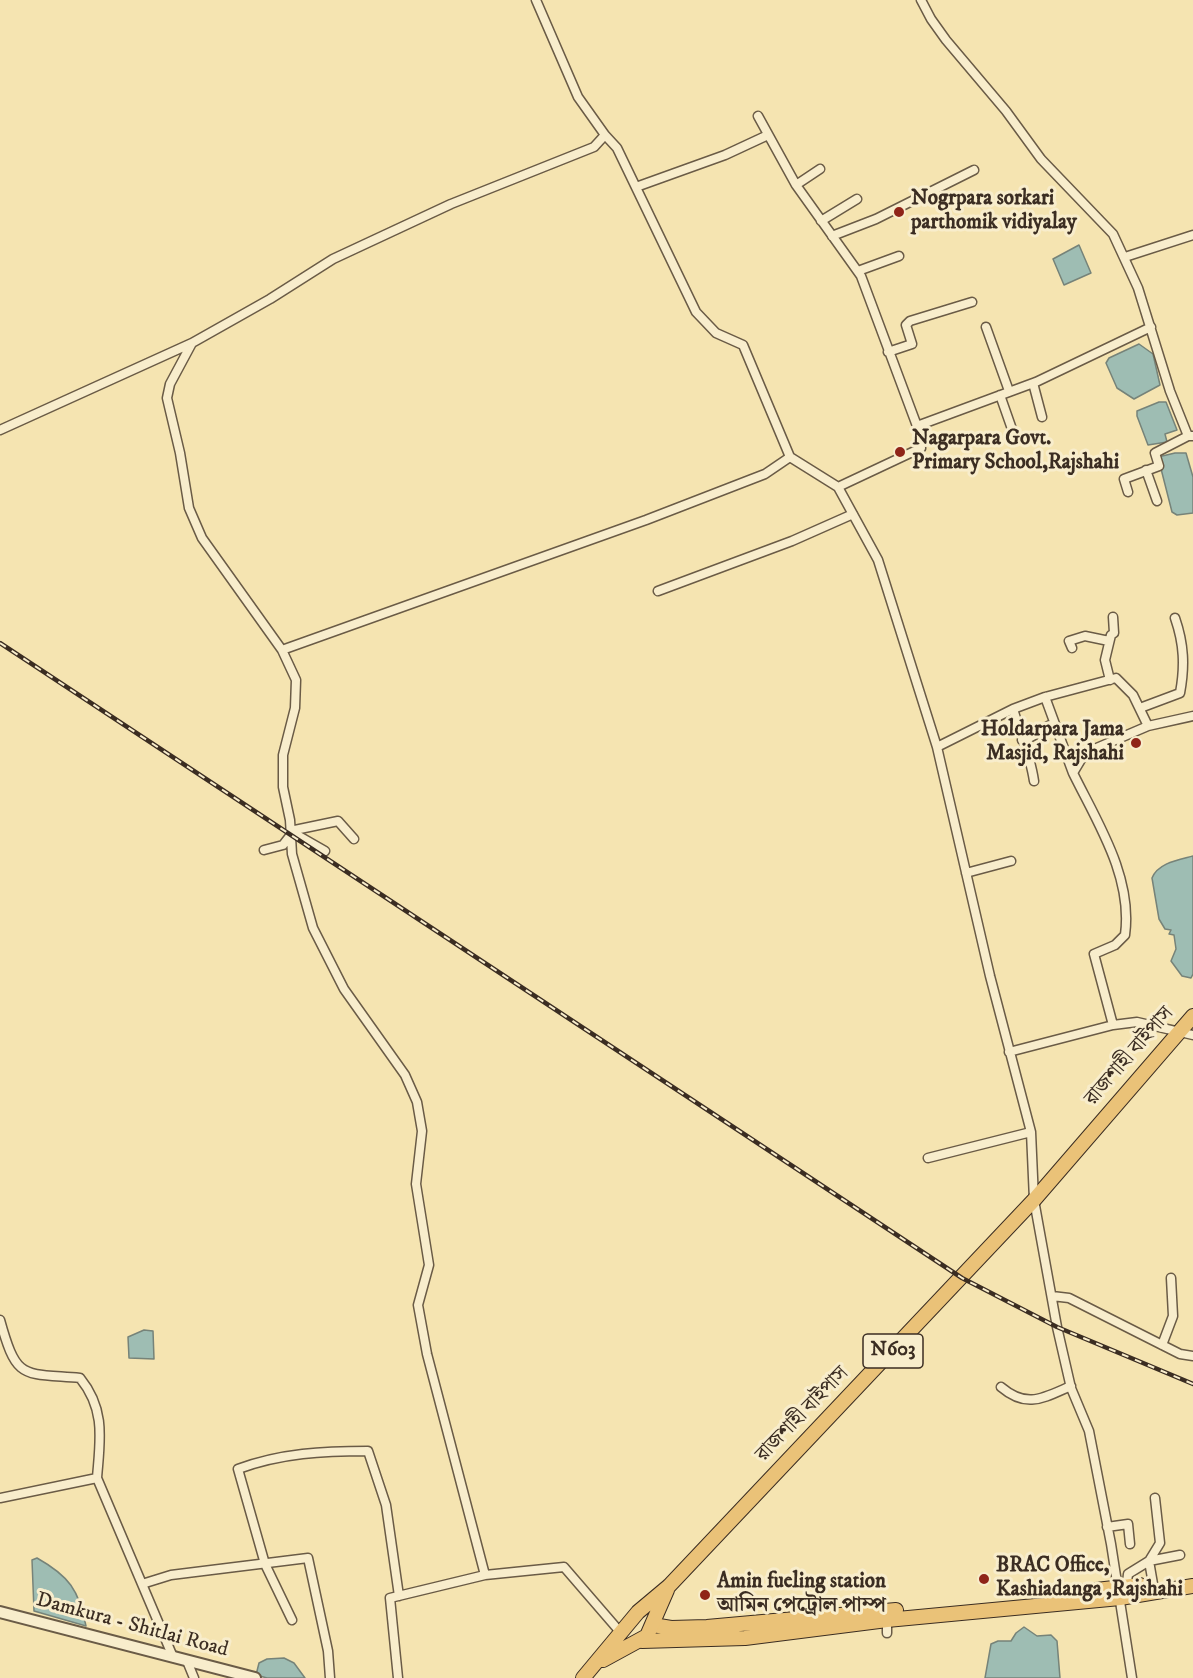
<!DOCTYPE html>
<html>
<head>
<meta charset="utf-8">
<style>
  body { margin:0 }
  canvas { display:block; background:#f5e4b1 }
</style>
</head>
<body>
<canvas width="1193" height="1678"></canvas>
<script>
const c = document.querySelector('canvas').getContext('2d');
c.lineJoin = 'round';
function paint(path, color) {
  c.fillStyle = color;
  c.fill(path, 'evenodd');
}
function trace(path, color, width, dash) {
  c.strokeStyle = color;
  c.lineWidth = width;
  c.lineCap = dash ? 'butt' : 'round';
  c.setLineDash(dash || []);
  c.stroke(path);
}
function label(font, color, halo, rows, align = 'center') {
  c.font = font + ' "IM FELL DW Pica","Noto Serif Bengali",serif';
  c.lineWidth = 6;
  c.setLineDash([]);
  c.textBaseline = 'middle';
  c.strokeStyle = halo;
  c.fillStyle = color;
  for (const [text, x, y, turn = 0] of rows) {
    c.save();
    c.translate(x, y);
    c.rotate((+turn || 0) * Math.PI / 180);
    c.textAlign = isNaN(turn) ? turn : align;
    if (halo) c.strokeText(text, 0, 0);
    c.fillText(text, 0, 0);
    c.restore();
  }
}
const water = new Path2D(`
  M1079,245l12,28 -27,12 -11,-26z
  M1139,344l14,10 7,31 -26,14 -17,-11 -11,-25 3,-5z
  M1159,402h7l11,28 -12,4 2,8 -19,3 -11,-29v-5z
  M1175,453h11l7,24v36l-16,2 -5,-3 -14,-55z
  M1193,856v118l-2,4 -9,-2 -11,-15 5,-12 -2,-14 -5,-1 2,-4 -6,-1 -6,-10 -7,-41c6,-15 26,-18 41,-22z
  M144,1330l9,1 1,28 -25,-1 -1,-21z
  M37,1558c32,18 42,32 49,68l-52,-15 -2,-51z
  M1024,1627l13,9 14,-1 6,6 3,37h-75l6,-34 7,-3h13l5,-8z
  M284,1658l10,5 11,15h-38l-11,-3 3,-12 8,-4z`);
const minor = new Path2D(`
  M536,0l42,97 27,38
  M921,0l10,19 15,21 60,71 35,48 72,75 25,54 32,103 18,45h5
  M758,116l38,69 65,91 56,150
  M796,185l24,-16
  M636,187l89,-32 43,-20
  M821,221l36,-22
  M832,236l44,-17 98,-49
  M1125,257l68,-22
  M858,271l41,-15
  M986,327l23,64
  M888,352l24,-8 -6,-19 4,-4 62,-19
  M1033,383l9,34
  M1000,395l13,37
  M0,430l192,-87
  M1146,470l11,31
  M838,487l83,-39 -4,-22 119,-44 115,-55
  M1128,492l-4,-13 35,-13 -4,-13 33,-17
  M658,591l134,-50 61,-27
  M1072,648l-3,-7 16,-5 24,5
  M282,650l-80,-112 -13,-30 -9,-55 -13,-55 3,-14 22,-41 78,-44 63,-40 118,-55 143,-57 11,-12 12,13 79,164 20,21 27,12 47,112 48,30 40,73 59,187 53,229 41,156 3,68 23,127 14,61 18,43 22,113 21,134
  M1110,680l-5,-20 6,-25 3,-2 -1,-16
  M1045,697l28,76
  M1140,708l40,-15c5,-27 4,-49 -5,-75
  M1013,709c8,26 17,45 21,72
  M1148,726l45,-10
  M1022,740c14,-2 18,-12 31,-16
  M937,747l76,-38 32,-12 71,-19 17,17 15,31 -63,27 -12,20c24,49 60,104 52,162l-10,10 -21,9 19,71
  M290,831l48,-10 16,18
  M290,831l35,20
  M264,850l19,-5 7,-9
  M966,873l45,-12
  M1009,1052l104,-27 24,-3 56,13
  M928,1158l103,-26
  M1052,1296l17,2 111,56 13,2
  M0,1320c17,61 22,53 80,58 26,32 20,62 17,100
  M1162,1345l11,-29 -2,-38
  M1001,1387c26,22 42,11 70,-1
  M0,1498l97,-20 76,179
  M1107,1527l21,-3 2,20
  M142,1584l29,-9 137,-17 20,93 2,27
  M1153,1584l-4,-23 11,-18 -5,-45
  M1121,1586l6,-3 1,-9 21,-13 31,-6
  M292,1620l-27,-56 -27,-95c43,-16 86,-18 130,-18l18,54 13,91
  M621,1633l-57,-66 -79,8 -58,-221 -9,-49 11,-40 -13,-81 6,-53 -5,-29 -12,-27 -61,-86 -31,-61 -21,-74 -2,-34 -7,-33v-32l12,-47 1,-28 -14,-30 364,-130 119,-46 25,-17
  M887,1633v-13
  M187,1661l7,17
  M398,1678l-8,-80 95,-23`);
const tertiary = new Path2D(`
  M0,1612l255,66`);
const primary = new Path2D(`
  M1070,1593l70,-8
  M653,1625l18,3 36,-1 189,-17
  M642,1641l103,-3 142,-18 233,-22 73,-12`);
const trunk = new Path2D(`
  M603,1660l44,-24 20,-46
  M583,1678l55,-66 31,-26 365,-386 159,-184`);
const rail = new Path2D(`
  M0,643l962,635 95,49 136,57`);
const markers = [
  [899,212,6,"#8f2418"],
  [900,452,6,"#8f2418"],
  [1136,743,6,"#8f2418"],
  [984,1579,6,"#8f2418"],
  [705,1595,6,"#8f2418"]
];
const shields = [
  [893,1351,60]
];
const shieldNames = [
  ["N603",893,1351]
];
const poiNames = [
  ["Nogrpara sorkari",911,200],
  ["parthomik vidiyalay",911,224],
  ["Nagarpara Govt.",912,440],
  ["Primary School,Rajshahi",912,464],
  ["Holdarpara Jama",1124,731,"right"],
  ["Masjid, Rajshahi",1124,755,"right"],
  ["BRAC Office,",996,1567],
  ["Kashiadanga ,Rajshahi",996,1591],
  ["Amin fueling station",717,1583],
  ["আমিন পেট্রোল পাম্প",717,1607]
];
const streetNames = [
  ["রাজশাহী বাইপাস",1130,1057,-49],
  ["রাজশাহী বাইপাস",803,1415,-46],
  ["Damkura - Shitlai Road",132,1626,15]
];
paint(water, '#9ebdb3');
trace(water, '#768379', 1.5);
trace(minor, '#6a5b46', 11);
trace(tertiary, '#6a5b46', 14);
trace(primary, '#3b2d22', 16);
trace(trunk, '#3b2d22', 16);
trace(minor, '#f8edcc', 8);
trace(tertiary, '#f8edcc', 10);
trace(primary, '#eac278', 14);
trace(trunk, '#eac278', 14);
trace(rail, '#3b2d22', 4.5);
trace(rail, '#f8edcc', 2, [7]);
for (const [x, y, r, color] of markers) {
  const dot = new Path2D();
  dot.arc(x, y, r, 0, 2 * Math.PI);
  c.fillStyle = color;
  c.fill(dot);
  trace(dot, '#f8edcc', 2);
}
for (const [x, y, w] of shields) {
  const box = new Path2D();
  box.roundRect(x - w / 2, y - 17, w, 34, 4.5);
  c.fillStyle = '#f8edcc';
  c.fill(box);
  trace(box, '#3b2d22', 1.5);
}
label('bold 20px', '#3b2d22', null, shieldNames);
label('bold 21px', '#3b2d22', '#f8edcc', poiNames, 'left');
label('21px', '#3b2d22', '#f8edcc', streetNames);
</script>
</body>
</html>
